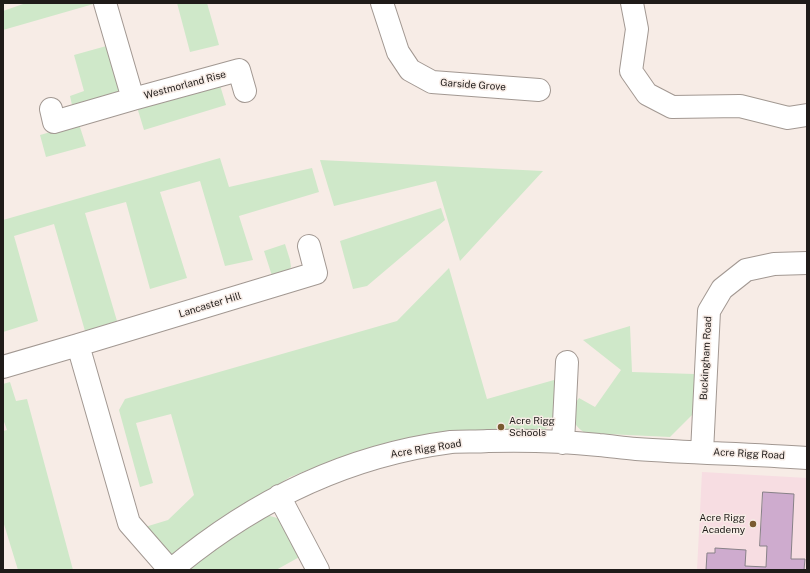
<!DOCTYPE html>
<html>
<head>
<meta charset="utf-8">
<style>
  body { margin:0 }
  #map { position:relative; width:810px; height:573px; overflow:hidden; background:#f7ece6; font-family:"Public Sans",sans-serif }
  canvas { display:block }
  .frame { position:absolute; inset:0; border:4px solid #1f1b19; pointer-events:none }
</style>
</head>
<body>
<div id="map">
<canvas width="810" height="573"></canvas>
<div class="frame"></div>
</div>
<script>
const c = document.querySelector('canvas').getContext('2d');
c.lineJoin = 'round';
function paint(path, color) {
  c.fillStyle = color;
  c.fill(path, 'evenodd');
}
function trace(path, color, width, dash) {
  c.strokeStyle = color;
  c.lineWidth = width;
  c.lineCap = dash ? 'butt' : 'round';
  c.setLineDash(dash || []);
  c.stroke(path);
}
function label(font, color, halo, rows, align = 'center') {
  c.font = font + ' "Public Sans",sans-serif';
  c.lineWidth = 3;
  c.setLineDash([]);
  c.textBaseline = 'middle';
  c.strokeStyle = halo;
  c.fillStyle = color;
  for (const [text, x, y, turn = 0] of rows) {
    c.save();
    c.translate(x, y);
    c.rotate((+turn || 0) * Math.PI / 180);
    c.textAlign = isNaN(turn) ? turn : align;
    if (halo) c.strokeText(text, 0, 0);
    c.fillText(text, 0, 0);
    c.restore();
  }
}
const education = new Path2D(`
  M702,472l105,6v92h-110z`);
const green = new Path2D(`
  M26,3h71l-94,27v-19z
  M177,3h30l12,42 -29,7z
  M110,45l11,47 -49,13 -2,-9 14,-5 -10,-36z
  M219,82l7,23 -82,25 -7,-23z
  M79,124l7,22 -40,11 -6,-22z
  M220,158l9,29 83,-19 7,24 -80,24 14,44 -28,6 -25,-85 -40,11 27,86 -37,11 -24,-87 -41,11 32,108 -32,10 -31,-107 -40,12 24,85 -35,11v-112z
  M320,160l223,11 -83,90 -24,-80 -102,25z
  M441,208l4,12 -78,66 -14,3 -13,-48z
  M285,244l5,16 1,7 -5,7 -13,5 -9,-28z
  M449,268l38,131 67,-19 1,21 -3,23 -8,6h-70l-63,7 -25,9 -60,17 -36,14 -26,17 -31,16 -34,24 -27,23 -27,-30 23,-7 26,-25 -23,-81 -35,9 17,60 -13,4 -21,-77 6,-11 272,-78z
  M630,326l2,46 62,2v39l-24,24 -85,-4c-15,-10 -16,-21 -6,-35l16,9 26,-37 -38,-30z
  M10,382l6,19 11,-2 46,171h-55l-15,-49v-90l4,-1 -4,-11v-35z
  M266,515l19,5 18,35 -27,15h-91z`);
const building = new Path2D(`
  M763,492l31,2 -3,65h14l-1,11h-98l1,-17h8v-5l31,2 -1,16 21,1 1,-21h-7z`);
const minor = new Path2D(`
  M105,3l28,96 106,-29 6,21
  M382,3l16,49 12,18 22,12 107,8
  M632,3l5,26 -6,42 16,23 25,13 68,-1 48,12 19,-3
  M51,109l3,13 79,-23
  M3,367l75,-22
  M563,443l4,-81
  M702,452l7,-141 13,-22 24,-19 28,-6 33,-1
  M279,496l39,74
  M170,570l-41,-47 -51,-178 238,-72 -7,-27
  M171,570c81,-68 174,-114 280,-128 12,-1 25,0 37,-1 37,-1 74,0 111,4 12,1 24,3 37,4 57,4 114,5 171,9`);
const markers = [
  [501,427,4,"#7a5a30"],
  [753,524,4,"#7a5a30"]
];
const streetNames = [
  ["Westmorland Rise",185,85,-15],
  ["Garside Grove",473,85,4],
  ["Lancaster Hill",210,305,-17],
  ["Buckingham Road",706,358,-87],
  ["Acre Rigg Road",426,449,-9],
  ["Acre Rigg Road",749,454,3]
];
const poiNames = [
  ["Acre Rigg",509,421],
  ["Schools",509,433],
  ["Acre Rigg",745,518,"right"],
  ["Academy",745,530,"right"]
];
paint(education, '#f7dde2');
paint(green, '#cfe8c9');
paint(building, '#ceabce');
trace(building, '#888188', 1);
trace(minor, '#a29892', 24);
trace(minor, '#fff', 22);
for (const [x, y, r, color] of markers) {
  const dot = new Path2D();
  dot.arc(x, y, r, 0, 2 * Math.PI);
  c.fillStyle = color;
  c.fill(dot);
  trace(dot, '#f7ece6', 1.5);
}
label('10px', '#1f1b19', '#f7ece6', streetNames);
label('10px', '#1f1b19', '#f7ece6', poiNames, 'left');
</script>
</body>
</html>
